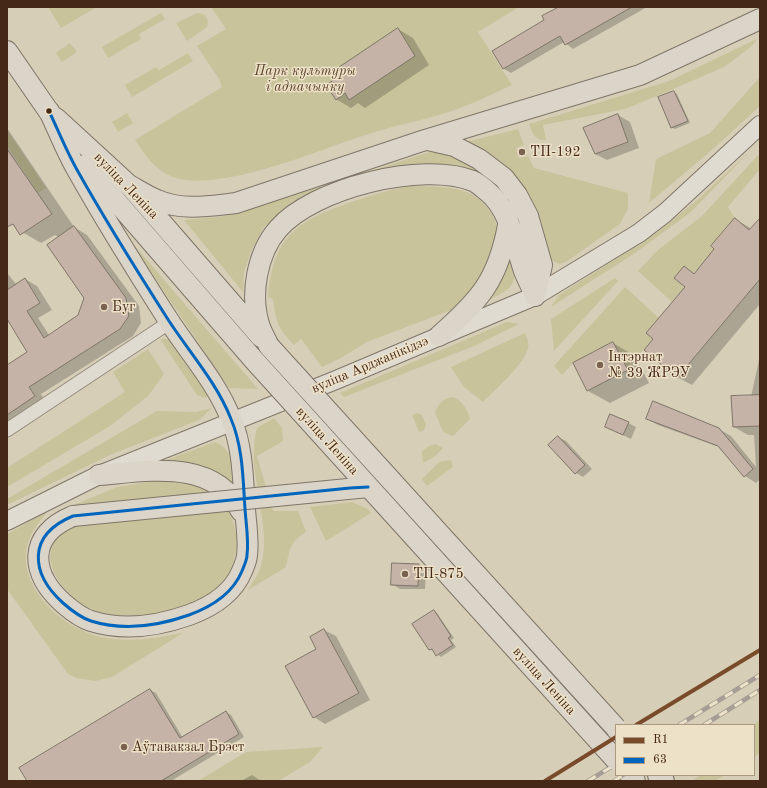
<!DOCTYPE html>
<html>
<head>
<meta charset="utf-8">
<style>
  body { margin:0 }
  #map { position:relative; width:767px; height:788px; overflow:hidden; background:#d7ceb8; font-family:"Old Standard TT",serif }
  canvas { display:block }
  .frame { position:absolute; inset:0; border:8px solid #462817; pointer-events:none }
  .legend { position:absolute; left:615px; top:724px; width:140px; height:52px; box-sizing:border-box; background:#ede2c8; border:1px solid #aa9881; margin:0; padding:5px 7px; list-style:none; font-size:12px; color:#462817 }
  .legend li { display:flex; align-items:center; gap:8px; height:20px }
  .legend b { width:20px; border:1px solid #aa9881 }
</style>
</head>
<body>
<div id="map">
<canvas width="767" height="788"></canvas>
<div class="frame"></div>
<ul class="legend">
<li><b style="height:5px;background:#7a4b2a"></b>R1</li>
<li><b style="height:5px;background:#0065bd"></b>63</li>
</ul>
</div>
<script>
const c = document.querySelector('canvas').getContext('2d');
c.lineJoin = 'round';
function paint(path, color) {
  c.fillStyle = color;
  c.fill(path, 'evenodd');
}
function trace(path, color, width, dash) {
  c.strokeStyle = color;
  c.lineWidth = width;
  c.lineCap = dash ? 'butt' : 'round';
  c.setLineDash(dash || []);
  c.stroke(path);
}
function label(font, color, halo, rows, align = 'center') {
  c.font = font + ' "Old Standard TT",serif';
  c.lineWidth = 3;
  c.setLineDash([]);
  c.textBaseline = 'middle';
  c.strokeStyle = halo;
  c.fillStyle = color;
  for (const [text, x, y, turn = 0] of rows) {
    c.save();
    c.translate(x, y);
    c.rotate((+turn || 0) * Math.PI / 180);
    c.textAlign = isNaN(turn) ? turn : align;
    if (halo) c.strokeText(text, 0, 0);
    c.fillText(text, 0, 0);
    c.restore();
  }
}
const green = new Path2D(`
  M48,7h49l-36,21z
  M211,7h308l-41,25 34,53c-16,7 -31,15 -47,21 -29,12 -61,17 -90,26 -50,15 -150,60 -199,46 -20,-6 -30,-22 -41,-38l87,-53 -3,-8 -22,-33 29,-17z
  M161,13l4,6 -26,15 2,5 -33,19 -6,-11z
  M197,13c8,0 13,6 10,14l-20,14 -11,-18z
  M757,39l-5,7 -28,21 -60,26 -39,16 -82,16 3,15c-11,1 -14,-7 -17,-16l140,-43z
  M70,43l7,9 -15,10 -6,-9z
  M188,53l5,8 -61,36 -7,-12 31,-18 3,3z
  M760,77v29l-47,43 -64,54 7,-44 54,-26z
  M127,113l6,10 -15,9 -6,-10z
  M518,129l6,16 -8,3 3,10 9,-2 6,12 94,25v16l-8,15 -54,38 -7,2 -11,-6 -14,-49 -72,-66z
  M7,130l39,58 -8,5 -31,-47z
  M430,152l19,3 39,16 35,46 -1,24 -67,-73 -40,-3 -31,6 -57,17 -35,14 -28,25 -13,24 -7,21 -1,20 -59,-72 34,-3 22,-5z
  M749,152l-58,60 -56,41 -84,54 8,-12 97,-62 40,-32z
  M760,153v16l-32,38 7,11 -24,28 9,8 -10,1 -17,19 -9,-8 -10,12 15,12 -4,5 -4,-4 -9,11 -34,-31 20,-21 44,-34z
  M411,186c30,1 63,-2 80,27 3,6 8,15 7,23 -1,8 -7,18 -11,26 -8,19 -17,36 -36,48l-84,32 -28,17 -17,8 -21,-28 -7,6c-16,-17 -18,-22 -21,-46l-5,-2c5,-56 23,-73 75,-92 22,-8 44,-15 68,-19z
  M128,238l130,151 -29,-1z
  M511,252l2,1c3,32 4,34 -27,48z
  M615,278l3,3 -64,70 -3,-32z
  M625,287l34,31 -13,15 7,6 -26,29 -14,-26 -40,21 -11,12 -8,-9z
  M507,322l12,2 -45,22 -130,51 -4,-4z
  M525,333c3,6 5,12 2,18 -5,15 -32,39 -44,51l-19,-15 -13,-20z
  M160,339h16l36,55 -7,4 -8,-3z
  M148,349l16,25 -16,22 -38,30 -103,61v-19l118,-76 -12,-20z
  M454,397c8,4 14,13 16,22l-17,17 -10,-4 -8,-20c5,-10 9,-14 19,-15z
  M212,408l-13,12 -89,35 -103,50v-6l150,-88 39,1z
  M417,413l5,2 4,10 -2,5 -5,2 -7,-17z
  M274,418l8,10 1,13 -26,15 16,55h25l8,21c-16,10 -16,16 -20,35l-38,23c3,-6 8,-12 11,-18 17,-41 -15,-99 -2,-144z
  M215,442c19,7 19,29 21,47 -25,-20 -40,-27 -72,-28z
  M436,444l7,4 -9,9 -11,6 -1,-12 7,-5z
  M451,460l2,7 -26,19 -5,-7 17,-17z
  M166,479c21,1 39,6 54,21 15,16 20,38 14,60 -12,50 -95,64 -137,51 -26,-8 -60,-45 -41,-73 4,-5 13,-10 19,-14l-1,-19 43,-18z
  M352,502l16,7 3,4 -45,28 -16,-34z
  M48,511c-9,11 -18,22 -21,36 -9,42 37,82 74,90 27,6 55,1 82,-4l-71,44 -17,4 -18,-3 -9,-4 -61,-85v-55z
  M760,719v34l-6,4v-32z
  M323,747l-13,15 -32,19h-80l48,-29z
  M700,775h25l-10,6h-23z`);
const shadow = new Path2D(`
  M561,7h86l-74,42 -9,-7 -53,31 -7,-4 -10,-18 52,-30z
  M398,29l15,9 16,27 -64,43 -7,-5 -7,5 -15,-9z
  M674,92l3,2 13,29 -15,6 -4,-2z
  M618,115l12,7 9,26 -32,12 -12,-6z
  M7,128l67,99 13,8 52,71 2,17 -8,13 -92,58 6,10 -40,26v-64l22,-14 -22,-45v-34l9,11 9,-5 12,7 15,24 -14,8 11,17 30,-19 6,-19 -25,-59 -5,-3 -14,8 -24,-14 -10,-12z
  M735,219l17,10 8,-10v85l-68,81 -15,-8 -22,-38 31,-53 -2,-19 11,7 21,-25z
  M613,343l22,13 14,27 -39,20 -22,-12 -14,-28z
  M760,355v127l-1,-2 -3,3 -11,-7 -23,-28 -64,-23 -11,-6 72,10 12,7 25,31 -2,-32h-6l-14,-8 17,-30z
  M628,423l8,4 -5,12 -25,-12z
  M558,437l8,4 26,28 -9,8 -7,-4z
  M419,565l7,4 -1,20h-25l-8,-5z
  M434,611l3,2 17,25 -3,2 5,7 -15,10 -7,-6 -4,-2z
  M324,630l12,6 34,64 -45,24 -11,-7 4,-68z
  M150,690l6,3 27,45 43,-26 5,3 13,22 -73,44h-143z
  M252,775l9,6h-20z`);
const building = new Path2D(`
  M559,7h73l-67,38 -5,-9 -57,33 -11,-18 52,-31 -2,-4z
  M398,28l17,28 -66,44 -4,-7 -9,7 -10,-15 9,-6 -4,-6z
  M674,91l14,30 -17,7 -13,-31z
  M618,114l10,28 -33,12 -12,-26z
  M7,149l45,65 -32,21 -7,-11 -6,3z
  M735,218l14,12 11,-12v61l-83,99 -33,-28 9,-11 -7,-6 39,-46 -11,-9 10,-12 10,8 20,-25 -3,-3z
  M74,226l52,72 3,18 -9,13 -91,58 6,9 -28,19v-50l20,-13 -20,-33v-29l18,-12 15,25 -13,8 17,27 34,-23 6,-17 -37,-53z
  M613,342l15,28 -41,21 -14,-28z
  M760,395v31l-27,1 -2,-31z
  M653,401l66,27 34,41 -9,8 -26,-31 -72,-27z
  M610,414l19,8 -6,13 -18,-8z
  M558,436l27,29 -10,9 -27,-29z
  M392,563l27,1 -1,22 -27,-1z
  M434,610l17,26 -3,2 5,7 -17,11 -4,-7 -3,1 -17,-26z
  M324,629l35,64 -46,25 -28,-52 31,-17 -6,-12z
  M150,689l30,49 46,-27 13,23 -78,47h-134l-8,-13z`);
const street = new Path2D(`
  M7,430l163,-108`);
const secondary = new Path2D(`
  M7,521l92,-46 237,-95 199,-84 104,-63 26,-20 95,-88`);
const primary = new Path2D(`
  M7,51l49,71
  M49,111c9,19 17,39 27,57 29,52 61,103 93,153 21,32 48,62 62,98 12,28 12,61 14,90 1,15 4,32 2,46 0,5 -3,11 -5,16 -9,22 -31,36 -53,44 -31,11 -66,16 -98,6 -10,-3 -20,-11 -28,-18 -33,-30 -36,-68 10,-87
  M56,118l73,67 132,152
  M428,140l26,6 25,13 25,19 13,17 11,21 14,49 -7,31
  M87,164l29,37 137,158
  M129,185c9,5 18,11 28,15 25,11 52,6 79,3l189,-63 215,-65 120,-56
  M439,336c41,-36 59,-56 69,-111
  M269,346c-3,-7 -8,-14 -10,-22 -9,-30 -2,-71 19,-95 35,-41 145,-68 195,-48 5,2 10,7 15,11 22,18 27,53 36,79 3,8 8,16 11,25
  M99,475c50,-4 114,-17 142,36
  M630,775l5,6
  M658,775l6,6`);
const rail = new Path2D(`
  M679,725l81,-50
  M704,725l56,-35
  M588,781l28,-17
  M614,781l9,-6`);
const primaryBridge = new Path2D(`
  M269,346l347,382
  M253,359l363,401
  M73,516l295,-29`);
const bus1 = new Path2D(`
  M49,111c9,19 17,39 27,57 29,52 61,103 93,153 21,32 48,62 62,98 12,28 12,61 14,90 1,15 4,32 2,46 0,5 -3,11 -5,16 -9,22 -31,36 -53,44 -31,11 -66,16 -98,6 -10,-3 -20,-11 -28,-18 -33,-30 -36,-68 10,-87l277,-28 18,-1`);
const rail1 = new Path2D(`
  M636,725l124,-75
  M545,781l71,-44`);
const markers = [
  [49,111,3.5,"#462817"],
  [522,152,4,"#79624f"],
  [104,307,4,"#79624f"],
  [600,365,4,"#79624f"],
  [405,574,4,"#79624f"],
  [124,747,4,"#79624f"]
];
const parkNames = [
  ["Парк культуры",305,71],
  ["і адпачынку",305,87]
];
const poiNames = [
  ["ТП-192",530,152],
  ["Буг",112,307],
  ["Інтэрнат",608,357],
  ["№ 39 ЖРЭУ",608,373],
  ["ТП-875",413,574],
  ["Аўтавакзал Брэст",132,747]
];
const streetNames = [
  ["вуліца Леніна",126,186,46],
  ["вуліца Арджанікідзэ",370,365,-23],
  ["вуліца Леніна",327,441,48],
  ["вуліца Леніна",544,681,48]
];
paint(green, '#c8c39b');
paint(shadow, '#0003');
paint(building, '#c4b3a6');
trace(building, '#7f7568', 1);
trace(street, '#948b7d', 15);
trace(secondary, '#7f7568', 20);
trace(primary, '#7f7568', 22);
trace(street, '#e0dbd0', 13);
trace(secondary, '#e0dbd0', 18);
trace(primary, '#dad5c8', 20);
trace(rail, '#a69e94', 4.5);
trace(rail, '#ede2c8', 3, [9]);
trace(primaryBridge, '#7f7568', 22, []);
trace(primaryBridge, '#dad5c8', 20);
trace(bus1, '#0065bd', 3);
trace(rail1, '#7a4b2a', 4);
for (const [x, y, r, color] of markers) {
  const dot = new Path2D();
  dot.arc(x, y, r, 0, 2 * Math.PI);
  c.fillStyle = color;
  c.fill(dot);
  trace(dot, '#ede2c8', 1.5);
}
label('italic 14px', '#5d452d', '#ede2c8', parkNames);
label('14px', '#462817', '#ede2c8', poiNames, 'left');
label('14px', '#462817', '#ede2c8', streetNames);
</script>
</body>
</html>
